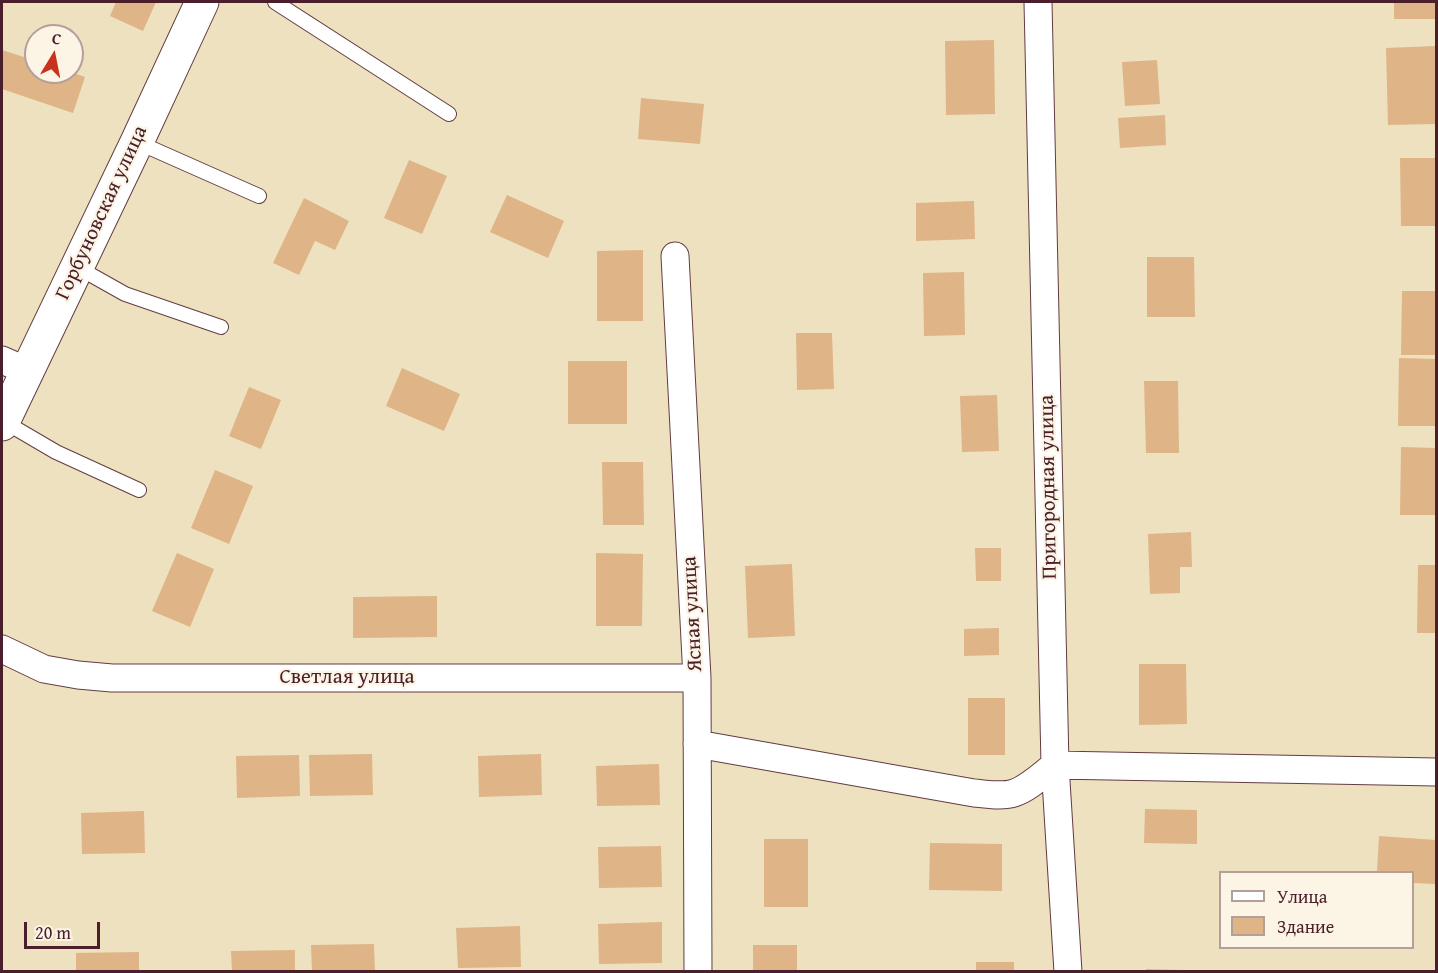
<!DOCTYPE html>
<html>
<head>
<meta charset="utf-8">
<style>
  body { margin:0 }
  #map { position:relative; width:1438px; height:973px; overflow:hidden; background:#eee1c0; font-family:"Gentium Book Plus",serif }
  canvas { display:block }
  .frame { position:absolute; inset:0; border:3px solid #4a1f2b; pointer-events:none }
  .legend { position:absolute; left:1219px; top:871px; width:195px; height:78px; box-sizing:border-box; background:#fcf5e5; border:2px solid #b59f9b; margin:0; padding:8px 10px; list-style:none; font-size:18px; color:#4a1f2b }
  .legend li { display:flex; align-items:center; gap:12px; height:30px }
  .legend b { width:30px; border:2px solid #b59f9b }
  .north { position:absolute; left:24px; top:24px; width:60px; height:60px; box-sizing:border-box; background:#fcf5e5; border:2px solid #b59f9b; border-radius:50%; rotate:10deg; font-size:16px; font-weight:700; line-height:24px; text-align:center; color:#4a1f2b }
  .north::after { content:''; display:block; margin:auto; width:21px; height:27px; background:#c8321e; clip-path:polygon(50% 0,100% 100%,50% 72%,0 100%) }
  .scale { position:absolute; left:24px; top:922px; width:76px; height:27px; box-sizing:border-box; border:3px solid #4a1f2b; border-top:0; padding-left:8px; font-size:18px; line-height:21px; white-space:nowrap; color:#4a1f2b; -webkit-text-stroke:4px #fcf5e5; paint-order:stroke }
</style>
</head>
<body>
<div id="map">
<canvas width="1438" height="973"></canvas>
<div class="frame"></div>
<ul class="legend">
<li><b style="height:8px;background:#fff"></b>Улица</li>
<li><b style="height:16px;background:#dfb487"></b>Здание</li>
</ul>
<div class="north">С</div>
<div class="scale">20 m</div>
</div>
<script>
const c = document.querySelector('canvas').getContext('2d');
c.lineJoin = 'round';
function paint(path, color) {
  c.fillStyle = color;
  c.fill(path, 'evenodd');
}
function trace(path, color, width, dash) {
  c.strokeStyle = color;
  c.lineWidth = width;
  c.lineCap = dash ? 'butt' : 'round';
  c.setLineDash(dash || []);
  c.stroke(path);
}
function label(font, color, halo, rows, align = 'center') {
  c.font = font + ' "Gentium Book Plus",serif';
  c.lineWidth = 4.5;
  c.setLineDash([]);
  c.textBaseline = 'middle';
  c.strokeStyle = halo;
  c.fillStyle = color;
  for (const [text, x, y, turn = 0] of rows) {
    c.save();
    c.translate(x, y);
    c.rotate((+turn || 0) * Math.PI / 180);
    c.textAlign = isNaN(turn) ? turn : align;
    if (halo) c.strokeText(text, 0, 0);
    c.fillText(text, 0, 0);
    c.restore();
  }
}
const building = new Path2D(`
  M116,2h40l-13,29 -33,-15z
  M1394,2h42v17h-42z
  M994,40l1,74 -49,1 -1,-74z
  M1436,46v78l-48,1 -2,-77z
  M2,50l34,11v11h35l14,5 -12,36 -71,-24z
  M1157,60l3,44 -35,2 -3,-44z
  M641,98l63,6 -4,40 -62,-5z
  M1165,115l1,30 -46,3 -2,-30z
  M1400,158h36v68h-35z
  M409,160l38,16 -25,58 -38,-16z
  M507,195l57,26 -16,37 -58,-26z
  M304,198l45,23 -14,29 -20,-9 -16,34 -26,-12z
  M974,201l1,38 -59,2v-38z
  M643,250v71h-46v-70z
  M1147,257h47l1,60h-48z
  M964,272l1,63 -41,1 -1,-63z
  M1402,291h34v64h-35z
  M796,333h36l2,56 -37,1z
  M1399,358l37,1v67h-38z
  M568,361h59v63h-59z
  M402,368l58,26 -16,37 -58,-25z
  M1144,381h34l1,72h-33z
  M249,387l32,13 -20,49 -32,-13z
  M997,395l2,56 -37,1 -2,-56z
  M1401,447l35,1v67h-36z
  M602,462h41l1,63h-41z
  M215,470l38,16 -24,58 -38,-16z
  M1191,532l1,35h-12v26l-30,1 -2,-60z
  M975,548h26v33h-25z
  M177,553l37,16 -24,58 -38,-16z
  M596,553l47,1 -1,72h-46z
  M792,564l3,72 -47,2 -3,-72z
  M1418,565h18v68h-19z
  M437,596v41l-84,1v-41z
  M999,628v27l-35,1v-27z
  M1139,664h47l1,60 -48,1z
  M968,698h37v57h-37z
  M372,754l1,41 -63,1 -1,-41z
  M541,754l1,41 -63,2 -1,-41z
  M299,755l1,41 -63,2 -1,-42z
  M659,764l1,41 -63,1 -1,-40z
  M1145,809l52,1v34l-53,-1z
  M144,811l1,42 -63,1 -1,-41z
  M1379,836l57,4v44l-24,-1v-11h-35z
  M764,839h44v68h-44z
  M930,843l72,1v47l-73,-1z
  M661,846l1,41 -63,1 -1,-41z
  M662,922v41l-63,1 -1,-40z
  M520,926l1,41 -63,1 -2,-40z
  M374,944l1,28h-63l-1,-27z
  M753,945h44v27h-44z
  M295,950v22h-63l-1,-21z
  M139,952v20h-63v-19z
  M976,962h38v10h-38z
  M1146,969l37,1v2h-37z`);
const lane = new Path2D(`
  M275,2l174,112
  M137,142l122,54
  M77,267l48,27 96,33
  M3,421l53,31 83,38`);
const street = new Path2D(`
  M1038,2l17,763 13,207
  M675,256l22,422 1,294
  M2,360l25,11
  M2,649l42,20 34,6 34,3h585
  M697,744l277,49c13,1 28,4 40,0 15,-5 29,-19 41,-28l381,7`);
const primary = new Path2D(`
  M2,424l135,-282 65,-140`);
const streetNames = [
  ["Горбуновская улица",102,213,-65],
  ["Пригородная улица",1049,487,-91],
  ["Ясная улица",693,614,-93],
  ["Светлая улица",347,678]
];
paint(building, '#dfb487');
trace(lane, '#633c41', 16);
trace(street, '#633c41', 29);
trace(primary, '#633c41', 35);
trace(lane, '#fff', 14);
trace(street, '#fff', 27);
trace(primary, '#fff', 33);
label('21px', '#4a1f2b', '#fcf5e5', streetNames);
</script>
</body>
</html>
